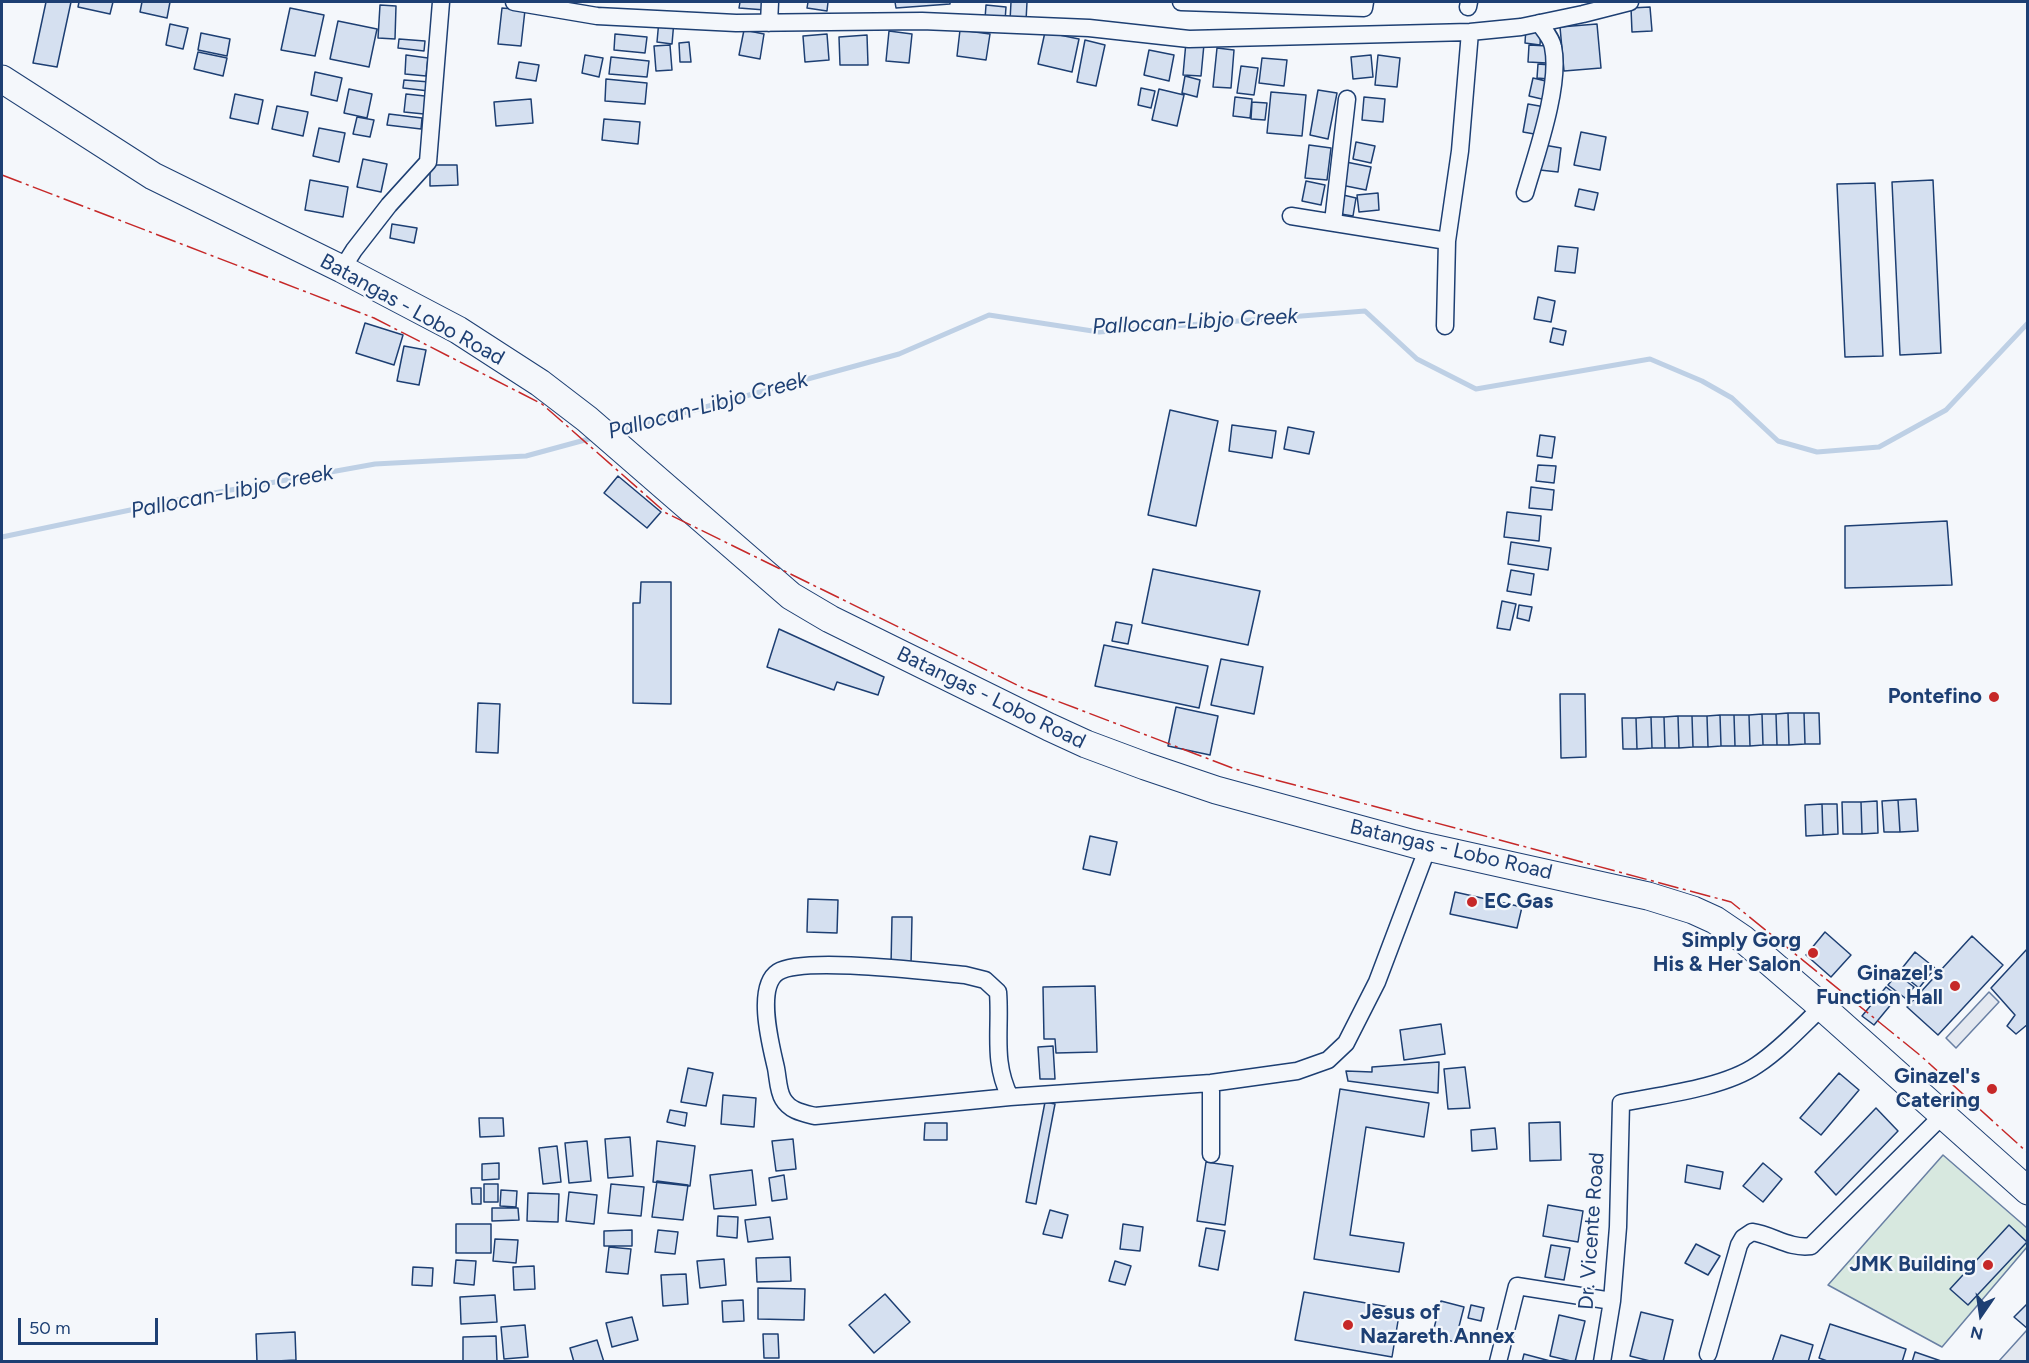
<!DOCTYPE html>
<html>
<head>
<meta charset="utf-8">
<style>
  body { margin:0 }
  #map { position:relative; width:2029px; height:1363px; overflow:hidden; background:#f4f7fb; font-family:Figtree,sans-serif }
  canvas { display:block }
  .frame { position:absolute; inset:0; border:3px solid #1d3f73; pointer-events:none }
  .north { position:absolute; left:1951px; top:1285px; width:60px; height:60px; -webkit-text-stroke:4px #f4f7fb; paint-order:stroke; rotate:193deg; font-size:16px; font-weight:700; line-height:24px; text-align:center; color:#1d3f73 }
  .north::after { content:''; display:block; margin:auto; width:21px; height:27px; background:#1d3f73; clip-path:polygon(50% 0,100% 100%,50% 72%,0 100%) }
  .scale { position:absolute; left:18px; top:1318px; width:140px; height:27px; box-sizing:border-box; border:3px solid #1d3f73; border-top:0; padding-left:8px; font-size:18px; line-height:21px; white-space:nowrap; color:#1d3f73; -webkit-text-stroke:4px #f4f7fb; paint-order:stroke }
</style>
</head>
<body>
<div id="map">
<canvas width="2029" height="1363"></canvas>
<div class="frame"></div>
<div class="north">N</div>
<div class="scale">50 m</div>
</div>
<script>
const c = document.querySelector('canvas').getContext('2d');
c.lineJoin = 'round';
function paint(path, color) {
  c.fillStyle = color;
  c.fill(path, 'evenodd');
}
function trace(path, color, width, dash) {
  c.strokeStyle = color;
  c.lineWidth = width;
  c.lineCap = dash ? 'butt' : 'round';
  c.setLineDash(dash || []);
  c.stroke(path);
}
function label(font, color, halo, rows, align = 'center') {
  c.font = font + ' Figtree,sans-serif';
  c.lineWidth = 4.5;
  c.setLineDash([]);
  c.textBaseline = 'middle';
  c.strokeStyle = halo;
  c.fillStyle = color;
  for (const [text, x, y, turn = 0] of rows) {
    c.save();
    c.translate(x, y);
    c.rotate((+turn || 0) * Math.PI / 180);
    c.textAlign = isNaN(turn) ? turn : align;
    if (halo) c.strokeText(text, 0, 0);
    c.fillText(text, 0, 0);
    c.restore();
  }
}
const green = new Path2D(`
  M1943,1155l84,73v19l-85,100 -114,-62z`);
const parking = new Path2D(`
  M1989,992l10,10 -43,46 -10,-10z
  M2027,1330v31h-28z`);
const stream = new Path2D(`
  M614,432l285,-78 90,-39 110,17 266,-21 52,48 59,30 174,-30 52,22 30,17 46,43 39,11 62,-5 67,-37 82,-87
  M2,537l190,-40 183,-33 151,-8 70,-19`);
const building = new Path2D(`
  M46,2h25l-14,65 -24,-4z
  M79,2h34l-3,12 -32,-7z
  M142,2h28l-3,16 -27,-6z
  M740,2h25v8l-26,-2z
  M808,2h20l-1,9 -20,-3z
  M895,2h55v2l-54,4z
  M1011,2h16l-1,19h-16z
  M380,5l16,1 -1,33 -17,-1z
  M986,5l20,2 -1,14 -20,-2z
  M1650,7l2,24 -20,1 -1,-24z
  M290,8l34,7 -9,41 -34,-6z
  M502,8l23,2 -4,36 -23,-2z
  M659,20l15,1 -2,23 -15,-2z
  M338,21l39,8 -8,38 -39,-8z
  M170,24l18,4 -5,21 -17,-4z
  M1597,24l4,44 -37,3 -4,-44z
  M1526,27l15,2 -1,16 -15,-2z
  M744,30l20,4 -4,25 -21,-4z
  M960,30l30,4 -4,26 -29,-4z
  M889,31l23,3 -3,29 -23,-2z
  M1045,32l34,7 -7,33 -34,-8z
  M201,33l29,6 -3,17 -29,-6z
  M615,34l32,3 -2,16 -31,-3z
  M827,34l2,26 -24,2 -2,-26z
  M867,35l1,30h-28l-1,-28z
  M399,39l26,2 -1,10 -26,-3z
  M1085,40l20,5 -9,41 -19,-4z
  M689,42l2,20h-11l-1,-19z
  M1186,42l18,2 -3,32 -18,-1z
  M670,45l2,25 -16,1 -2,-25z
  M1529,45l19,1 -1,17 -19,-1z
  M1217,48l17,2 -3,38 -18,-1z
  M1149,50l25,5 -5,26 -25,-6z
  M198,52l29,6 -4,18 -29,-7z
  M406,55l22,3 -2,18 -21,-2z
  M585,55l18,3 -4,19 -17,-4z
  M1371,55l2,22 -20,2 -2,-22z
  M1378,55l22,3 -3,29 -22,-2z
  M611,57l38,4 -2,16 -38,-3z
  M1262,58l25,2 -3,26 -25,-3z
  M519,62l20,3 -3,16 -20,-3z
  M1538,64l12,1 -1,14 -12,-1z
  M1241,66l17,2 -4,27 -17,-2z
  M315,72l27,6 -5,23 -26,-6z
  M1185,76l15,4 -3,17 -15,-4z
  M1533,78l17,4 -4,18 -17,-4z
  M606,79l41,4 -2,21 -40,-3z
  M404,80l26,2 -1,9 -26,-3z
  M1141,88l14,3 -4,17 -13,-3z
  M349,89l23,5 -5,24 -23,-5z
  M1159,89l25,6 -7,31 -25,-6z
  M1318,90l19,3 -9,46 -18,-4z
  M1271,92l35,3 -4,41 -35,-3z
  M235,94l28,6 -5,24 -28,-6z
  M406,94l19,2 -1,18 -20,-2z
  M1235,97l17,2 -2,19 -17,-2z
  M1364,97l21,2 -2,23 -21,-2z
  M531,99l2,24 -37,3 -2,-24z
  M1252,102l15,1 -2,17 -14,-1z
  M1528,104l17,3 -5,28 -17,-3z
  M277,106l31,6 -5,24 -31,-7z
  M389,114l33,4 -1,11 -34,-4z
  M357,117l17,3 -4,17 -17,-3z
  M604,119l36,3 -2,22 -36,-4z
  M319,128l26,5 -6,29 -26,-6z
  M1581,132l25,5 -6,33 -26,-5z
  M1356,142l19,4 -4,17 -18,-4z
  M1309,145l22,3 -4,32 -22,-2z
  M1544,145l17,3 -3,24 -18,-2z
  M363,159l24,5 -6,28 -24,-5z
  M1346,162l25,5 -5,23 -25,-5z
  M430,165h27l1,20 -28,1z
  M310,180l38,7 -5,30 -38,-7z
  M1933,180l8,173 -41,2 -8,-173z
  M1306,181l19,4 -4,20 -19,-4z
  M1875,183l8,173 -38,1 -8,-173z
  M1579,189l19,4 -4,17 -19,-4z
  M1378,193l1,17 -20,2 -2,-17z
  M1339,194l17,4 -3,18 -18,-3z
  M392,224l25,4 -3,15 -24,-5z
  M1558,246l20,2 -3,25 -20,-2z
  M1538,297l17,4 -4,21 -17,-3z
  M365,323l38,12 -9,30 -38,-12z
  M1553,328l13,3 -3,14 -13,-3z
  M404,346l22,4 -7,35 -22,-4z
  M1170,410l48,11 -22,105 -48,-11z
  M1232,425l44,6 -4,27 -43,-7z
  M1288,427l26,5 -5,22 -25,-5z
  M1540,435l15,2 -3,21 -15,-2z
  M1538,465l18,1 -2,17 -18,-2z
  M618,476l43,36 -14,16 -43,-35z
  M1531,487l23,3 -2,20 -23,-2z
  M1507,512l34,4 -2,25 -35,-4z
  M1947,521l5,64 -107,3v-62z
  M1511,542l40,6 -3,22 -40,-6z
  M1153,569l107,22 -12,54 -106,-22z
  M1511,570l23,4 -3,21 -24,-4z
  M641,582h30v122l-38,-1v-100h7z
  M1502,601l14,3 -6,26 -13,-2z
  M1519,605l13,2 -3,14 -12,-3z
  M1116,622l16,3 -4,19 -16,-3z
  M779,629l105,48 -6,18 -41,-13 -3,8 -67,-23z
  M1104,645l104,21 -9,42 -104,-22z
  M1221,659l42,8 -9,47 -43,-9z
  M1560,694h25l1,63 -25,1z
  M478,703l22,1 -2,49 -22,-1z
  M1176,707l42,9 -8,39 -42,-9z
  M1788,713l1,32h-12l-1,-31z
  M1788,713h16l1,31 -16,1z
  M1804,713h15l1,31h-15z
  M1762,714l1,31 -13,1 -1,-31z
  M1762,714h14l1,31h-14z
  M1720,715l1,31 -13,1 -1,-31z
  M1720,715h14l1,31h-14z
  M1734,715h15l1,31h-15z
  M1678,716l1,32h-14l-1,-31z
  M1678,716h14l1,31 -14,1z
  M1692,716h15l1,31h-15z
  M1651,717l1,31 -15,1 -1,-31z
  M1651,717h13l1,31h-13z
  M1622,718h14l1,31h-14z
  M1916,799l2,32 -18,1 -2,-32z
  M1898,800l2,32h-16l-2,-31z
  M1877,801l1,32 -16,1 -1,-32z
  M1842,802h19l1,32h-19z
  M1822,804l1,31 -17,1 -1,-31z
  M1822,804h15l1,30 -15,1z
  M1090,836l27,6 -7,33 -27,-6z
  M1455,892l67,15 -5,21 -67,-14z
  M808,899l30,1 -1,33 -30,-1z
  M892,917h20l-1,48h-20z
  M1825,932l26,23 -20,22 -25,-22z
  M1972,936l31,29 -65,70 -31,-28z
  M2028,948v76l-12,10 -9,-8 8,-11 -24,-27z
  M1915,952l20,16 -16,20 -20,-16z
  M1897,974l17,13 -9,11 -17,-13z
  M1095,986l2,66 -41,1 -1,-14h-11l-1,-52z
  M1886,987l12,9 -24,29 -12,-9z
  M1441,1024l4,30 -41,6 -4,-30z
  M1053,1046l2,33h-15l-2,-32z
  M1439,1062l-1,31 -90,-12 -2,-10 26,1v-5z
  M1465,1067l5,41 -22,1 -4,-40z
  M688,1068l25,5 -7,33 -25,-4z
  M1839,1073l20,17 -38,45 -21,-17z
  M1340,1089l89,14 -5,34 -58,-10 -16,108 54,8 -5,29 -85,-13z
  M723,1095l33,3 -2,29 -33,-3z
  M1045,1102l10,2 -19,100 -10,-2z
  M1876,1108l22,23 -62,64 -21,-23z
  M670,1110l17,3 -2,13 -18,-4z
  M479,1118h24l1,18 -24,1z
  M1560,1122l1,38 -31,1 -1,-38z
  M925,1123h22v17h-23z
  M1495,1128l2,21 -25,2 -1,-21z
  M630,1137l3,39 -25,2 -3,-39z
  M793,1139l3,30 -20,2 -4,-30z
  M587,1141l4,40 -22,2 -4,-40z
  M657,1141l38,5 -5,40 -37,-4z
  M557,1146l4,36 -18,2 -4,-36z
  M1206,1162l27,4 -8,59 -28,-4z
  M499,1163v16l-17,1v-16z
  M1763,1163l19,16 -19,23 -20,-16z
  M1687,1165l36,7 -3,17 -35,-7z
  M752,1170l4,35 -42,4 -4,-34z
  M784,1175l3,24 -15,2 -3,-23z
  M657,1181l31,4 -5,35 -31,-3z
  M484,1184h14v18h-14z
  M611,1184l33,3 -3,29 -33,-3z
  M471,1188h10v16h-9z
  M501,1190l16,1 -1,16 -16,-1z
  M569,1192l28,3 -3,29 -28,-3z
  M528,1193l31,1 -1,28 -31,-1z
  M1548,1205l35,6 -5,31 -35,-6z
  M492,1208h26l1,12 -27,1z
  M1050,1210l18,5 -6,23 -19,-4z
  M718,1216l20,1 -1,21 -20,-2z
  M770,1217l3,22 -25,3 -3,-22z
  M456,1224h35v29h-35z
  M1123,1224l20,3 -3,24 -20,-2z
  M2009,1225l18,17 -59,63 -18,-16z
  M1206,1228l19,3 -7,39 -19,-4z
  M632,1230v16h-28v-15z
  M658,1230l20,2 -3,22 -20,-2z
  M495,1239l23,1 -2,23 -23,-2z
  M1696,1244l24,12 -12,19 -23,-12z
  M1551,1245l19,3 -6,32 -19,-3z
  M609,1247l22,2 -3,25 -22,-2z
  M790,1257l1,24 -34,1 -1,-24z
  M724,1259l2,26 -26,3 -3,-27z
  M456,1260l20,1 -2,24 -20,-2z
  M1115,1261l16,5 -6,19 -16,-4z
  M534,1266l1,23 -21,1 -1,-23z
  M413,1267l20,1 -1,18 -20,-1z
  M686,1274l2,30 -25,2 -2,-31z
  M758,1288l47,1 -1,31 -46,-1z
  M1304,1292l96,17 -8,48 -97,-17z
  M885,1294l25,28 -36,31 -25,-28z
  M495,1295l2,27 -36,2 -1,-27z
  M743,1300l1,21 -21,1 -1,-21z
  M1441,1301l23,6 -9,35 -23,-6z
  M2028,1303v26l-14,-12z
  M1471,1305l13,3 -3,13 -13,-3z
  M1641,1312l32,8 -10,42h-9l-24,-6z
  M1559,1315l26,6 -10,41 -25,-6z
  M632,1317l6,23 -26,7 -6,-24z
  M1830,1324l76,25 -4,13h-72l-11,-4z
  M525,1325l3,32 -24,2 -3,-32z
  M295,1332l1,28 -39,2 -1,-28z
  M763,1334h15l1,24h-15z
  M1781,1335l32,10 -5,17h-36z
  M496,1336l1,26h-34v-25z
  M597,1340l7,22h-30l-4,-14z
  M1915,1352l29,10h-32z
  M1524,1354l30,8h-32z`);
const minor = new Path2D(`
  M514,2l83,14 139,7 186,-2 167,7 100,11 281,-7 51,-5 62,-13 47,-12
  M1181,2l183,6 1,-6
  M1468,7l1,-5
  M769,23l1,-21
  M1525,193c11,-38 36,-108 28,-146 -1,-8 -9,-17 -14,-24
  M1291,216l156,25
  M1333,222l14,-123
  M342,269l12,-19 35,-45 39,-43 13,-160
  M1445,326l2,-85 13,-90 10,-119
  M1211,1083v71
  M1010,1097c-18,-36 -9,-67 -12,-105l-13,-12 -20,-5c-35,-3 -162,-19 -187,-3 -23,15 -7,74 -2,96 2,10 2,23 7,31 7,12 20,14 32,17l195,-19 201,-14 86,-12 31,-11 18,-17 31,-61 51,-135
  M1708,1354l31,-109 4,-7 9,-6c21,3 37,17 59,14l132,-131
  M1498,1362l19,-76 95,15
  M1602,1362l10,-61 6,-74 3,-124c40,-8 103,-15 136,-38 24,-16 44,-38 65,-58`);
const primary = new Path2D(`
  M2,79l151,97 189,93 116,61 82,53 47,36 204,177 39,23 219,108 37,17 59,22 71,24 198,54 234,52 45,14 22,10 28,19 79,68 206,184`);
const power = new Path2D(`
  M2,175l372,143 168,86 124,109 357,175 212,81 496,133 190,154 107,97`);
const markers = [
  [1994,697,6,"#c62828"],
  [1472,902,6,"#c62828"],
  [1813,953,6,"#c62828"],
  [1955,986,6,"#c62828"],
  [1992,1089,6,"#c62828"],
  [1988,1265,6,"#c62828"],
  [1348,1325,6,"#c62828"]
];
const streetNames = [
  ["Batangas - Lobo Road",412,310,29],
  ["Batangas - Lobo Road",991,698,26],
  ["Batangas - Lobo Road",1451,850,13],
  ["Dr. Vicente Road",1592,1231,-86]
];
const poiNames = [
  ["Pontefino",1982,697],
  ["EC Gas",1484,902,"left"],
  ["Simply Gorg",1801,941],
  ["His & Her Salon",1801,965],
  ["Ginazel's",1943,974],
  ["Function Hall",1943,998],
  ["Ginazel's",1980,1077],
  ["Catering",1980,1101],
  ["JMK Building",1976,1265],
  ["Jesus of",1360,1313,"left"],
  ["Nazareth Annex",1360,1337,"left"]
];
const waterNames = [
  ["Pallocan-Libjo Creek",1195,322,-3],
  ["Pallocan-Libjo Creek",708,406,-15],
  ["Pallocan-Libjo Creek",232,492,-11]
];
paint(green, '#d7e8df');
trace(green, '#687fa3', 1.5);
paint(parking, '#e3e8f0');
trace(parking, '#687fa3', 1.5);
trace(stream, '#bed0e5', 5);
paint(building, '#d5e0f0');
trace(building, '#1d3f73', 1.5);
trace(minor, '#1d3f73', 19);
trace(primary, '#1d3f73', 29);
trace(minor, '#f4f7fb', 16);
trace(primary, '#f4f7fb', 27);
trace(power, '#c62828', 1.5, [21, 4.5, 3, 4.5]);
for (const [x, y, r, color] of markers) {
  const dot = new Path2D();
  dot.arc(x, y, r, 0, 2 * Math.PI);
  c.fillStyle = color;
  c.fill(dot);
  trace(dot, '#f4f7fb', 2);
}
label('21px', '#1d3f73', '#f4f7fb', streetNames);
label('bold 21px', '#1d3f73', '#f4f7fb', poiNames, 'right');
label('italic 22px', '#1d3f73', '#f4f7fb', waterNames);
</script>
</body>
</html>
